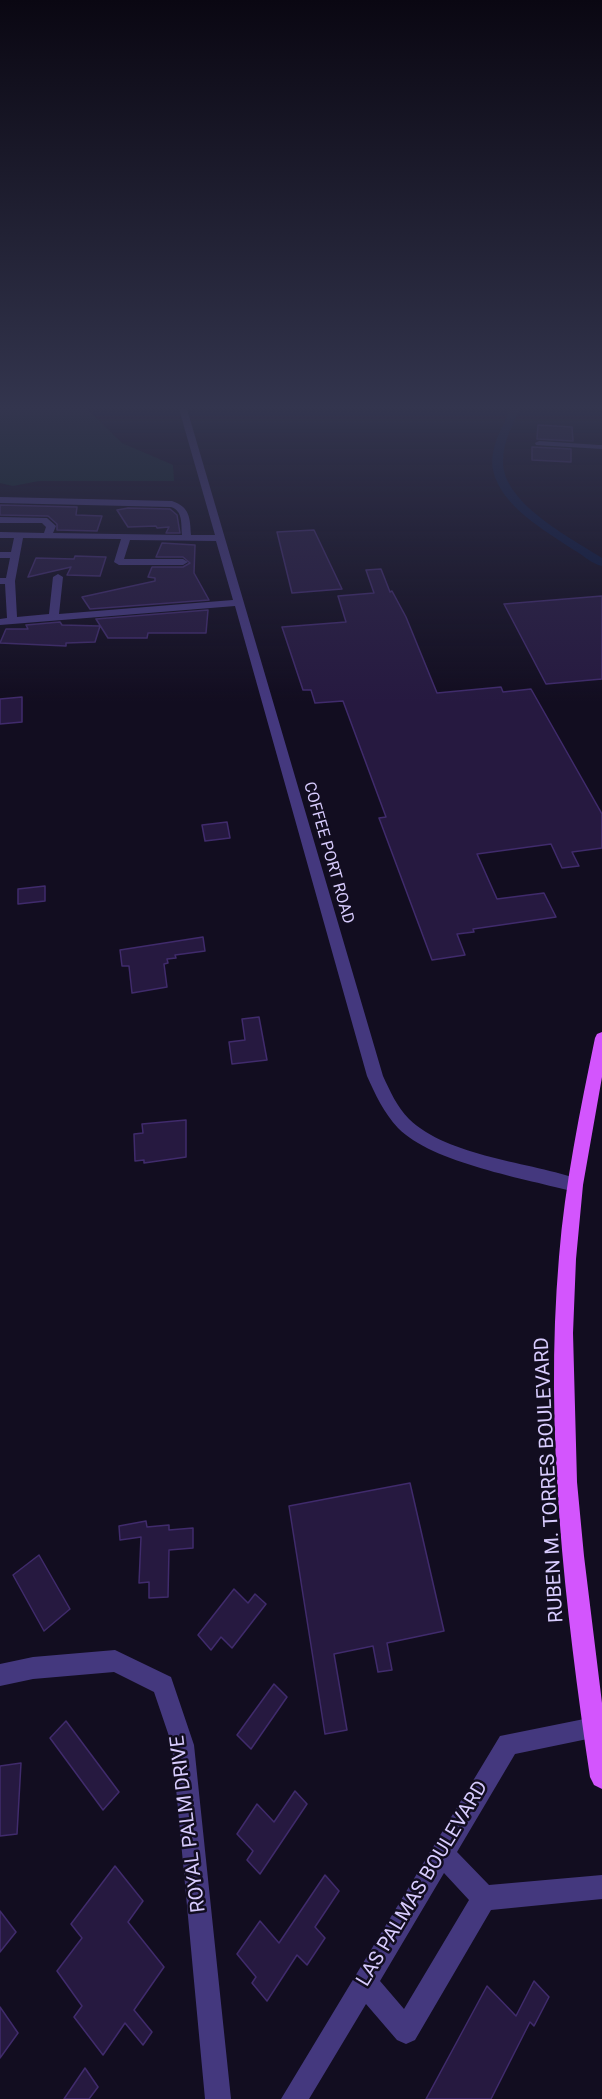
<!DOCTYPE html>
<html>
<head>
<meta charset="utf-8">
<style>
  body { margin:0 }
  canvas { display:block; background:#120d20 }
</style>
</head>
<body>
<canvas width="602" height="2099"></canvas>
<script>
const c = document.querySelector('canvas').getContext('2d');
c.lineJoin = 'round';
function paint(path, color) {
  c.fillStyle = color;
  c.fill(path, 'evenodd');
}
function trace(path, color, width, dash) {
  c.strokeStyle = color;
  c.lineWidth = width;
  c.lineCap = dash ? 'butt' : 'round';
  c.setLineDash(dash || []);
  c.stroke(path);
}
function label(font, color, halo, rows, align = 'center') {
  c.font = font + ' Roboto,sans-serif';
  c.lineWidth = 5;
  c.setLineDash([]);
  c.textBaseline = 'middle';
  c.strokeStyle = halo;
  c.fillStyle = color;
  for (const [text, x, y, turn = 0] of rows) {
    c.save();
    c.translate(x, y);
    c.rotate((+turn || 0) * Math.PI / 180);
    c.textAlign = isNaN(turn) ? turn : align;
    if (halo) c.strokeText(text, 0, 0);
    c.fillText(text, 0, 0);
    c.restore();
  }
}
const green = new Path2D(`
  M0,409h87l35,34 51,22 1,16h-135l-26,5 -13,-3z`);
const canal = new Path2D(`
  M511,409h9c-8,16 -17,34 -17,52 -1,42 68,77 99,97v8c-10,-2 -19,-11 -28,-16 -28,-19 -73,-43 -81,-80 -4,-21 9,-43 18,-61z`);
const building = new Path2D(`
  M538,425l34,2 1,14 -36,-2z
  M532,447l39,2v13l-39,-2z
  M0,505l77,2 -1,8 26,1 -5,15 -40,-1v-6l-9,-8 -48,-1z
  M128,508l42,1 7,6 3,18h-14l3,-6 -12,1 -1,-2 -28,1 -11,-17z
  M314,530l28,59 -50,4 -15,-61z
  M162,543l33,2 -1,28 15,27 -119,9 -8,-12 73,-16v-3l-7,-1 4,-10h31l7,-4 -7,-6h-27z
  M75,556l31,1 -6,19 -33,-1 4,-8 -43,10 8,-19 38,1z
  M381,569l9,23 2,-1 14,26 31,76 64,-6 2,5 28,-3 71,125v34l-30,4 7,14 -17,2 -11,-24 -74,10 20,45 47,-6 12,24 -83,12 1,3 -17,2 8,21 -33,5 -53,-142 7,-1 -43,-116 -28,2 -4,-13h-8l-21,-63 64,-5 -8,-26 36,-3 -8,-23z
  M602,596v83l-56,5 -42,-80z
  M208,610l-2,23h-58l-1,5h-39l-12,-19z
  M60,622l2,3 38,1 -5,16 -29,1v3l-66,-3 6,-14h22l-2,-4z
  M22,697v25l-22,2v-25z
  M227,822l3,16 -25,3 -3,-16z
  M45,886v15l-27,3v-15z
  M203,937l2,14 -30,4 1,3 -9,1 1,4 -4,1 3,23 -35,6 -3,-27h-7l-2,-16z
  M259,1017l8,43 -35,4 -3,-22 16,-2 -3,-21z
  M186,1120v37l-42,6v-3l-9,1 -1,-27 9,-1 -1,-9z
  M410,1483l34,148 -57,12 5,27 -14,2 -5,-26 -39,8 13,76 -22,4 -36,-228z
  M146,1521l1,6 22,-2v5l24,-2v20l-24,2 -1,47 -19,1v-16l-10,1 2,-46 -21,3 -1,-14z
  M39,1555l31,54 -26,22 -31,-56z
  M234,1589l14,14 7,-9 11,10 -34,44 -11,-11 -10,13 -13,-15z
  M274,1684l13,13 -36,52 -14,-14z
  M66,1721l53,71 -16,18 -53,-72z
  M21,1763l-4,71 -17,2v-70z
  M295,1791l12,13 -47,70 -13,-14 6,-9 -16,-17 20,-30 17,18z
  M115,1866l28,35 -15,21 36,45 -30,43 18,22 -9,13 -18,-22 -22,32 -29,-38 8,-11 -25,-35 25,-33 -11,-14z
  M325,1875l14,16 -24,36 10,11 -18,27 -10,-10 -30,46 -15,-18 4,-6 -19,-23 23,-33 19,22z
  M0,1911l16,21 -16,20z
  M534,1981l15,16 -15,29 -4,-4 -39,77h-65l61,-113 29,30z
  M0,2007l18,26 -18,25z
  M85,2068l13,19 -9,12h-25z`);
const minor = new Path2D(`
  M179,409h8l196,667c7,15 14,31 26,43 39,38 122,43 172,61l2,5 -2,5 -6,2c-48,-13 -143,-29 -177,-64 -14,-15 -23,-34 -31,-52l-132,-470 -235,19v-6l7,-1 -2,-34h-5v-6h6l4,-20h-10v-6h11l3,-14h-14v-6l44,1 2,-6 -4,-4h-42v-6l47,1 9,8 -3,7 129,2c-1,-12 1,-24 -11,-28l-171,-4v-6l172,4c18,6 18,17 19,34h24zM23,538l98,1 -7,23 5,3h64l5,-3 -5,-3h-59l6,-19 86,1 17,59 -174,14 4,-37 -5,-3 -5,3 -4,37 -32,3 -2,-36z
  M539,441l60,4h3v4l-66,-4 -1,-2z
  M115,1650l56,27 23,68 37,354h-26l-33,-354 -18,-53 -40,-20 -81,7 -33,7v-22l33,-7z
  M594,1717l8,3v16l-87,18 -58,98 32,33 113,-10v24l-111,11 -76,130 -9,4 -9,-4 -31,-36 -57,95h-28l219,-363zM444,1873l25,27 -65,109 -24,-28z`);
const major = new Path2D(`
  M602,1032v45l-19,108 -7,74 -3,74 4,149 7,74 18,147v86l-8,-4 -4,-8c-25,-171 -46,-346 -31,-520 6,-74 21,-146 36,-219l2,-4z`);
const streetNames = [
  ["COFFEE PORT ROAD",328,853,74]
];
const nearStreetnames = [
  ["RUBEN M. TORRES BOULEVARD",550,1480,-93],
  ["ROYAL PALM DRIVE",189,1824,-97],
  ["LAS PALMAS BOULEVARD",423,1884,-59]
];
paint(green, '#10272a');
paint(canal, '#0a163c');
paint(building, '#261940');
trace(building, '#402b6c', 1.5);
paint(minor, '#44387e');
paint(major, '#d355fd');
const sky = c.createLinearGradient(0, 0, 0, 703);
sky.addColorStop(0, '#0a0712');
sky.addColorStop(0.58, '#33354e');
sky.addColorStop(1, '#33354e00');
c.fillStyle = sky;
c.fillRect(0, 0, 602, 703);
label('16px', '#d8ccfe', '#120d20', streetNames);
label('20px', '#d8ccfe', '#120d20', nearStreetnames);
</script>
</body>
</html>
